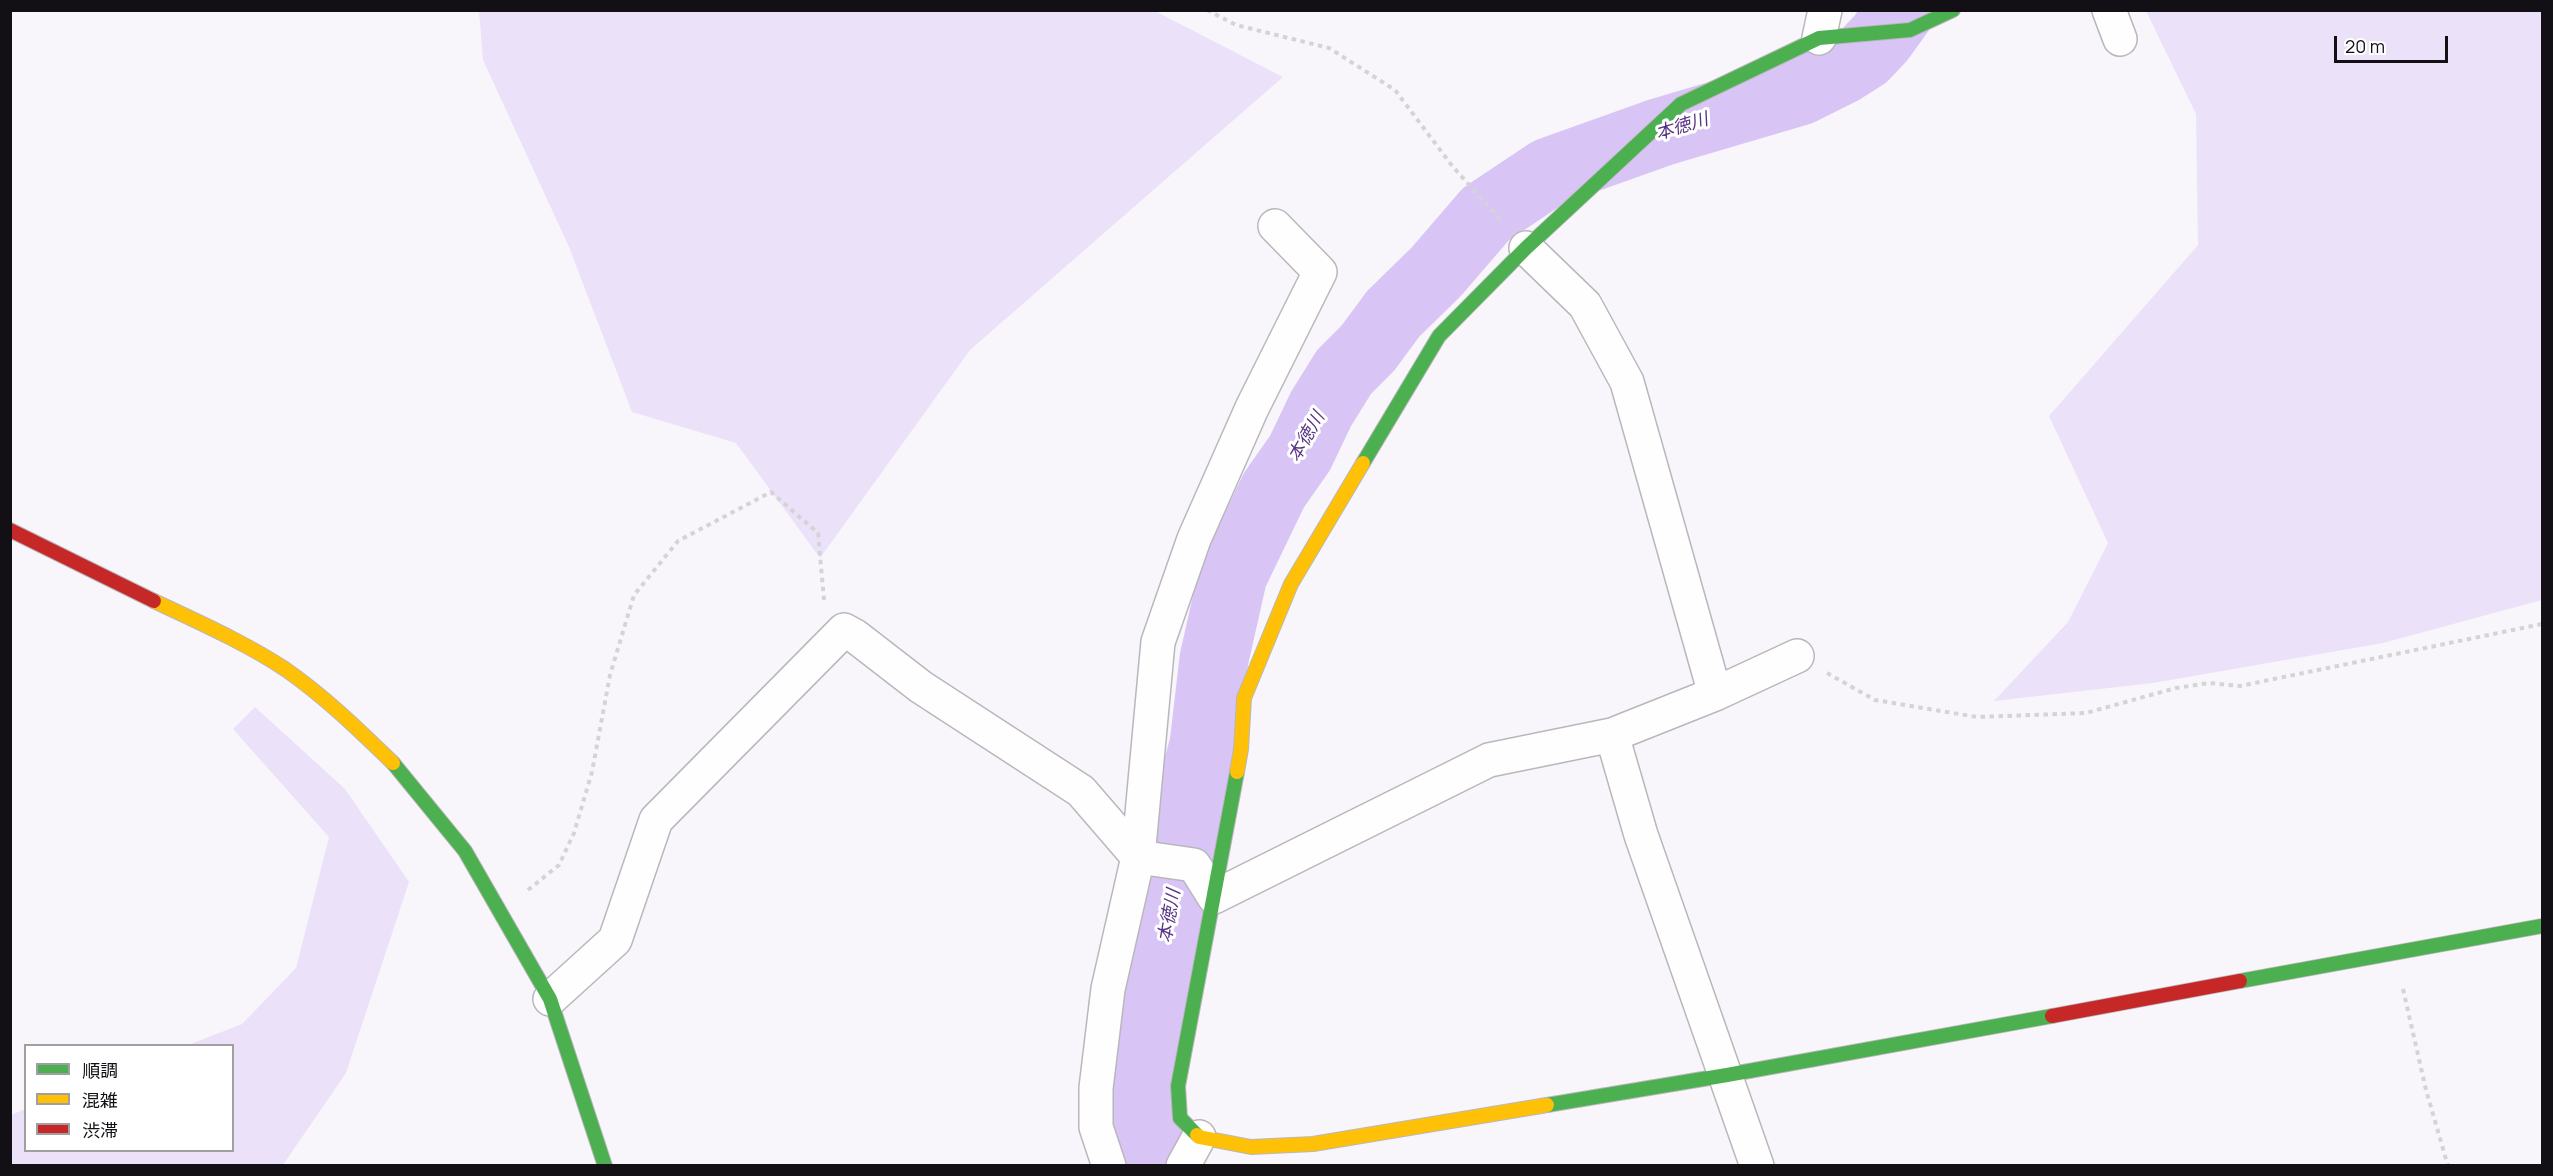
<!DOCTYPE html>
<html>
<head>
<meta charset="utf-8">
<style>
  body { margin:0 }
  #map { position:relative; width:2553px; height:1176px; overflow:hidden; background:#f8f6fb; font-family:Manrope,"Noto Sans JP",sans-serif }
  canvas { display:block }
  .frame { position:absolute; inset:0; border:12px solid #121015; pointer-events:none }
  .legend { position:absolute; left:24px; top:1044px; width:210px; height:108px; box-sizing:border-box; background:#fff; border:2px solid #a09fa1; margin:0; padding:8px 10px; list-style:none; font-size:18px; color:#121015 }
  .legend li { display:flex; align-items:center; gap:12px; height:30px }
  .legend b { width:30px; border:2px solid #a09fa1 }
  .scale { position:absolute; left:2334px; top:36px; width:114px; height:27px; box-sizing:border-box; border:3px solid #121015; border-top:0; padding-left:8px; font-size:18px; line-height:21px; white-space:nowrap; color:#121015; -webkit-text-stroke:4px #fff; paint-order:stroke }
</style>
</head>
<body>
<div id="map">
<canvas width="2553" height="1176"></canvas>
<div class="frame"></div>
<ul class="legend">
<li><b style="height:8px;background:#4caf50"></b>順調</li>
<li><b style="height:8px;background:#ffc107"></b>混雑</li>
<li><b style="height:8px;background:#c62828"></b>渋滞</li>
</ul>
<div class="scale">20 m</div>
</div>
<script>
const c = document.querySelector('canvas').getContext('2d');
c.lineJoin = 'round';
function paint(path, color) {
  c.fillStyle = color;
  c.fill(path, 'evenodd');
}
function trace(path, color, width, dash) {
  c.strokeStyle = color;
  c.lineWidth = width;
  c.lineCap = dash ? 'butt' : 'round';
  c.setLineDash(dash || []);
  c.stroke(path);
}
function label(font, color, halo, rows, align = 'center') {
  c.font = font + ' Manrope,"Noto Sans JP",sans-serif';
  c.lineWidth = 6;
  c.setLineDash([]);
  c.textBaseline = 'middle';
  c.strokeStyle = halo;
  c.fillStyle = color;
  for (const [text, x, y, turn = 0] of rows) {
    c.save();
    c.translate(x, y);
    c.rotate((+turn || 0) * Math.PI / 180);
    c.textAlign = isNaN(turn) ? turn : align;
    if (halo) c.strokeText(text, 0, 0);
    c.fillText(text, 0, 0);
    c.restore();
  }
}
const green = new Path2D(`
  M479,11h676l128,66 -313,273 -150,208 -84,-115 -104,-31 -63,-165 -86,-187z
  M2146,11h396v589l-159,43 -230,40 -159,18 74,-79 40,-79 -59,-127 149,-171 -2,-131z
  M255,707l90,82 64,93 -63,191 -63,92h-272v-50l14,-6 1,41h206v-104l-44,-1 54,-21 54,-56 33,-131 -96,-108z`);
const river = new Path2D(`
  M1159,1166c-18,-29 -17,-64 -16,-96l52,-281 -1,-8 10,-36 10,-86 19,-84 41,-85 26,-37 21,-44 23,-37 24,-24 25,-34 43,-42 50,-58 63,-42 112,-40 139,-41 42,-21 22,-14 17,-18 20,-28`);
const path = new Path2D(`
  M1207,10l29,15 93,23 66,42 58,77 50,55
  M1827,673l48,27 102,17 109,-4 90,-25 33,-5 31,3 302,-62
  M528,890l31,-25 15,-32 18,-61 18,-97 24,-80 44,-54 93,-49 47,41 6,67
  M2403,989l23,101 22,76`);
const street = new Path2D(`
  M2109,10l11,29
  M1819,38l6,-28
  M1526,248l59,57 42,77 88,312
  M1612,735l29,100 116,331
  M550,999l65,-59 41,-120 188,-190 11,6 66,51 160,104 57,66 56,8 20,32 275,-137 123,-25 103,-41 82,-38
  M1109,1166l-13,-39v-39l12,-99 30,-132 20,-215 36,-103 58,-131 68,-136 -45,-46
  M1183,1166l16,-29`);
const fast = new Path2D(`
  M1363,463l76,-127 87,-88 155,-144 138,-66 91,-8 43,-20
  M393,763l72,88 85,148 55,167
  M2240,981l302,-55
  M1547,1105l180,-30 325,-59
  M1197,1135l-17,-17 -2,-32 59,-314`);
const slow = new Path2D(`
  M154,601c44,21 90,41 131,68 39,27 74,61 108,94
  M1237,772l4,-23 3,-51 47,-114 72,-121
  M1197,1135l2,2 52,10 62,-3 234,-39`);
const jam = new Path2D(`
  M10,530l144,71
  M2052,1016l188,-35`);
const waterNames = [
  ["本徳川",1682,127,-17],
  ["本徳川",1307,437,-60],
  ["本徳川",1170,916,-80]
];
paint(green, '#ebe2f9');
trace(river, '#d8c5f6', 69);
trace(street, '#b9b7bc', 36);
trace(fast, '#b9b7bc', 16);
trace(slow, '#b9b7bc', 16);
trace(jam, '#b9b7bc', 16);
trace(path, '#d4d4d6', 4, [4.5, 4.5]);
trace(street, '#fefefe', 33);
trace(fast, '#4caf50', 14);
trace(slow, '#ffc107', 14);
trace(jam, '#c62828', 14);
label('italic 18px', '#583584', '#fff', waterNames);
</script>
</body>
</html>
